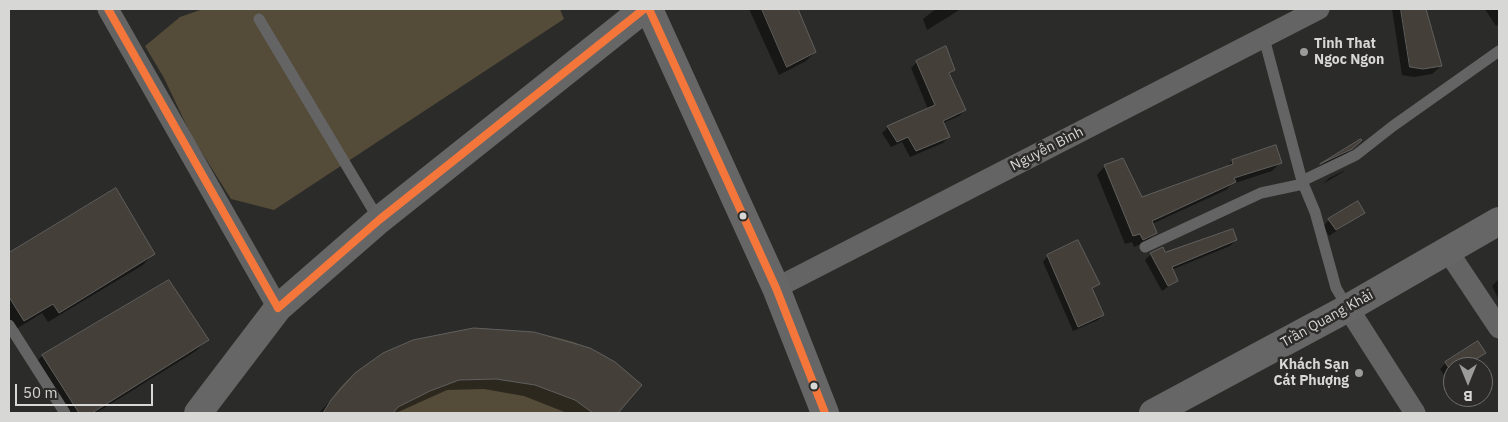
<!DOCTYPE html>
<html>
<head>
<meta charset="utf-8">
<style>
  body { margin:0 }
  #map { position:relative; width:1508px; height:422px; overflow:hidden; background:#2b2b2a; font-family:"IBM Plex Sans",sans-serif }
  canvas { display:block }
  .frame { position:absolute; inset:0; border:10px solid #d7d7d5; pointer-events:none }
  .north { position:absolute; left:1443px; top:357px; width:50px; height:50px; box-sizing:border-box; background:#2c2b29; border:1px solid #70706e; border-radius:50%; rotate:180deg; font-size:14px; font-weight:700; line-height:20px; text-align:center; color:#d7d7d5 }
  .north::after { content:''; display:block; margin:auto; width:18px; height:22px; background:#9b9b99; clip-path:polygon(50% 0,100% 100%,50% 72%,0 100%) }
  .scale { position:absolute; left:15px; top:384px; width:138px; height:22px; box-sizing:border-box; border:2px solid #d7d7d5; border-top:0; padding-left:6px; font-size:15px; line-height:18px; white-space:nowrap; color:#d7d7d5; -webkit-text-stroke:4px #2c2b29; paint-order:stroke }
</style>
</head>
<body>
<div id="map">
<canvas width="1508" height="422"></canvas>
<div class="frame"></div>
<div class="north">B</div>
<div class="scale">50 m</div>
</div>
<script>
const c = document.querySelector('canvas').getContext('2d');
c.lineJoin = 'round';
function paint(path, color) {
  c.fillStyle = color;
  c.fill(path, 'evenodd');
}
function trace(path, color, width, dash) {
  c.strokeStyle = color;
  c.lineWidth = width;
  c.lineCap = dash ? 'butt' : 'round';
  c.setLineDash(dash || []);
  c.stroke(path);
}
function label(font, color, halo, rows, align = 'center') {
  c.font = font + ' "IBM Plex Sans",sans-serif';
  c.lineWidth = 5;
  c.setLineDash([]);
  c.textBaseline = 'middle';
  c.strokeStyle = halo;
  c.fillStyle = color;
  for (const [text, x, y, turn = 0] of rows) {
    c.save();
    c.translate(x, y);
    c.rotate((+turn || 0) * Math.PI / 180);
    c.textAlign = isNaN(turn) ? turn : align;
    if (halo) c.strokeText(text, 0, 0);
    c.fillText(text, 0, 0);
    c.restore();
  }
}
const green = new Path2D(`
  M203,9h357l4,10 -290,191 -43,-11 -39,-62 -28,-59 -19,-32 35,-29z
  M474,328c47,2 100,6 141,34 9,7 18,15 27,23l-24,28h-295c33,-59 89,-75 151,-85z`);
const shadow = new Path2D(`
  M749,9h48l18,43 -9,9 -27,14z
  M936,9h25l-34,21 -4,-11z
  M1392,9h32l17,57 -9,8 -18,3 -12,-2z
  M1485,9h14v15l-3,2z
  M917,62l37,8 -5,5 16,35 -6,6 -16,7 6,14 -6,6 -33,14 -8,-15 -11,5 -9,-14 6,-6 40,-18 -17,-41z
  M1360,141l-15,13 -26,12 2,-1z
  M1232,161l48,2 -8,8 -40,13 -6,6 -74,34 4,9 -9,8 -13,6 -2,-5 -7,2 -28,-69 8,-9 37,32 84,-30z
  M1345,170l-2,2 -20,12 6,-6z
  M1363,213l-34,23 -6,-10 6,-6z
  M1236,240l-6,6 -59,24 5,11 -14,10 -17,-31 6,-6h14z
  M9,250l2,3 142,1 -10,11 -95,57 -6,-9 -29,18 -4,-7z
  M1048,256l50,28 -7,6 12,25 -5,5 -25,11 -30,-69z
  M1499,279v21l-7,-14z
  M169,282l38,58 -11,11 -100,62h-35l-30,-46 11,-11z
  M1484,353l-19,14h-12v7l-7,4 -6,-9 6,-6z
  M384,354l256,31 -24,28h-49l-43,-17 -40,-7 -37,1 -51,23h-77l25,-27z`);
const building = new Path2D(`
  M762,9h36l18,43 -29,15z
  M1401,9h25l16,57 -19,3 -13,-2z
  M946,46l9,24 -6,3 17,37 -23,11 7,16 -34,14 -8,-14 -11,5 -10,-16 48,-21 -19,-44z
  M1361,139l1,1 -10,9 -32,15z
  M1276,145l6,18 -48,15 2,4 -84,39 5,12 -14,7 -3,-6 -7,2 -29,-71 19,-7 19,39 91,-33 -1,-4z
  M116,188l39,66 -96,59 -6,-9 -29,17 -15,-24v-44z
  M1358,201l7,12 -29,17 -8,-11z
  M1233,229l4,11 -65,27 6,14 -10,5 -18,-33 13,-6 2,5z
  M1078,240l22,44 -8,4 12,27 -26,12 -31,-72z
  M169,280l40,60 -117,73h-13l-37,-58z
  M474,328l60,4 56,16 25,14 27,23 -24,28h-25l-18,-13 -40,-15 -39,-6 -37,1 -29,11 -32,16 -5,6h-70l8,-13 24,-27 28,-20 30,-13z
  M1478,341l8,12 -23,14h-10l-1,6 -7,-11z`);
const lane = new Path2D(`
  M259,19l120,201
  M1264,38l38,143 13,31 21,76 12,20
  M1302,181l54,-26 37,-29 106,-75
  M1145,247l116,-54 42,-9
  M9,325l56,88`);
const street = new Path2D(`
  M108,9l170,299
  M1447,250l52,78
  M776,288l543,-279
  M1348,308l67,105`);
const secondary = new Path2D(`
  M649,9l127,279 49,125
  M198,413l80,-105 101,-88 265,-211
  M1153,413l195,-105 151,-87`);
const bus1 = new Path2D(`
  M108,9l170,299
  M649,9l127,279 49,125
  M278,308l101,-88 265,-211`);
const markers = [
  [1304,52,5,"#9b9b99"],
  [743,216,4.5,"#d7d7d5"],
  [1359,373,5,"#9b9b99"],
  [814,386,4.5,"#d7d7d5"]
];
const poiNames = [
  ["Tinh That",1314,44],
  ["Ngoc Ngon",1314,60],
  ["Khách Sạn",1349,365,"right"],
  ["Cát Phượng",1349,381,"right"]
];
const streetNames = [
  ["Nguyễn Bình",1047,149,-27],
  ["Trần Quang Khải",1327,319,-29]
];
paint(green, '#544b39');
paint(shadow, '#0007');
paint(building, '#444039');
trace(building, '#605f5e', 1);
trace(lane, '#646464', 11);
trace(street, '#646464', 21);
trace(secondary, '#666', 28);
trace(bus1, '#f5763a', 8);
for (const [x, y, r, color] of markers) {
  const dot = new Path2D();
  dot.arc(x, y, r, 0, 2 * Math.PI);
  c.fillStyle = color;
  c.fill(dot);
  trace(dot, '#2c2b29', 2);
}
label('bold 14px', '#d7d7d5', '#2c2b29', poiNames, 'left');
label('14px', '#d7d7d5', '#2c2b29', streetNames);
</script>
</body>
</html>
